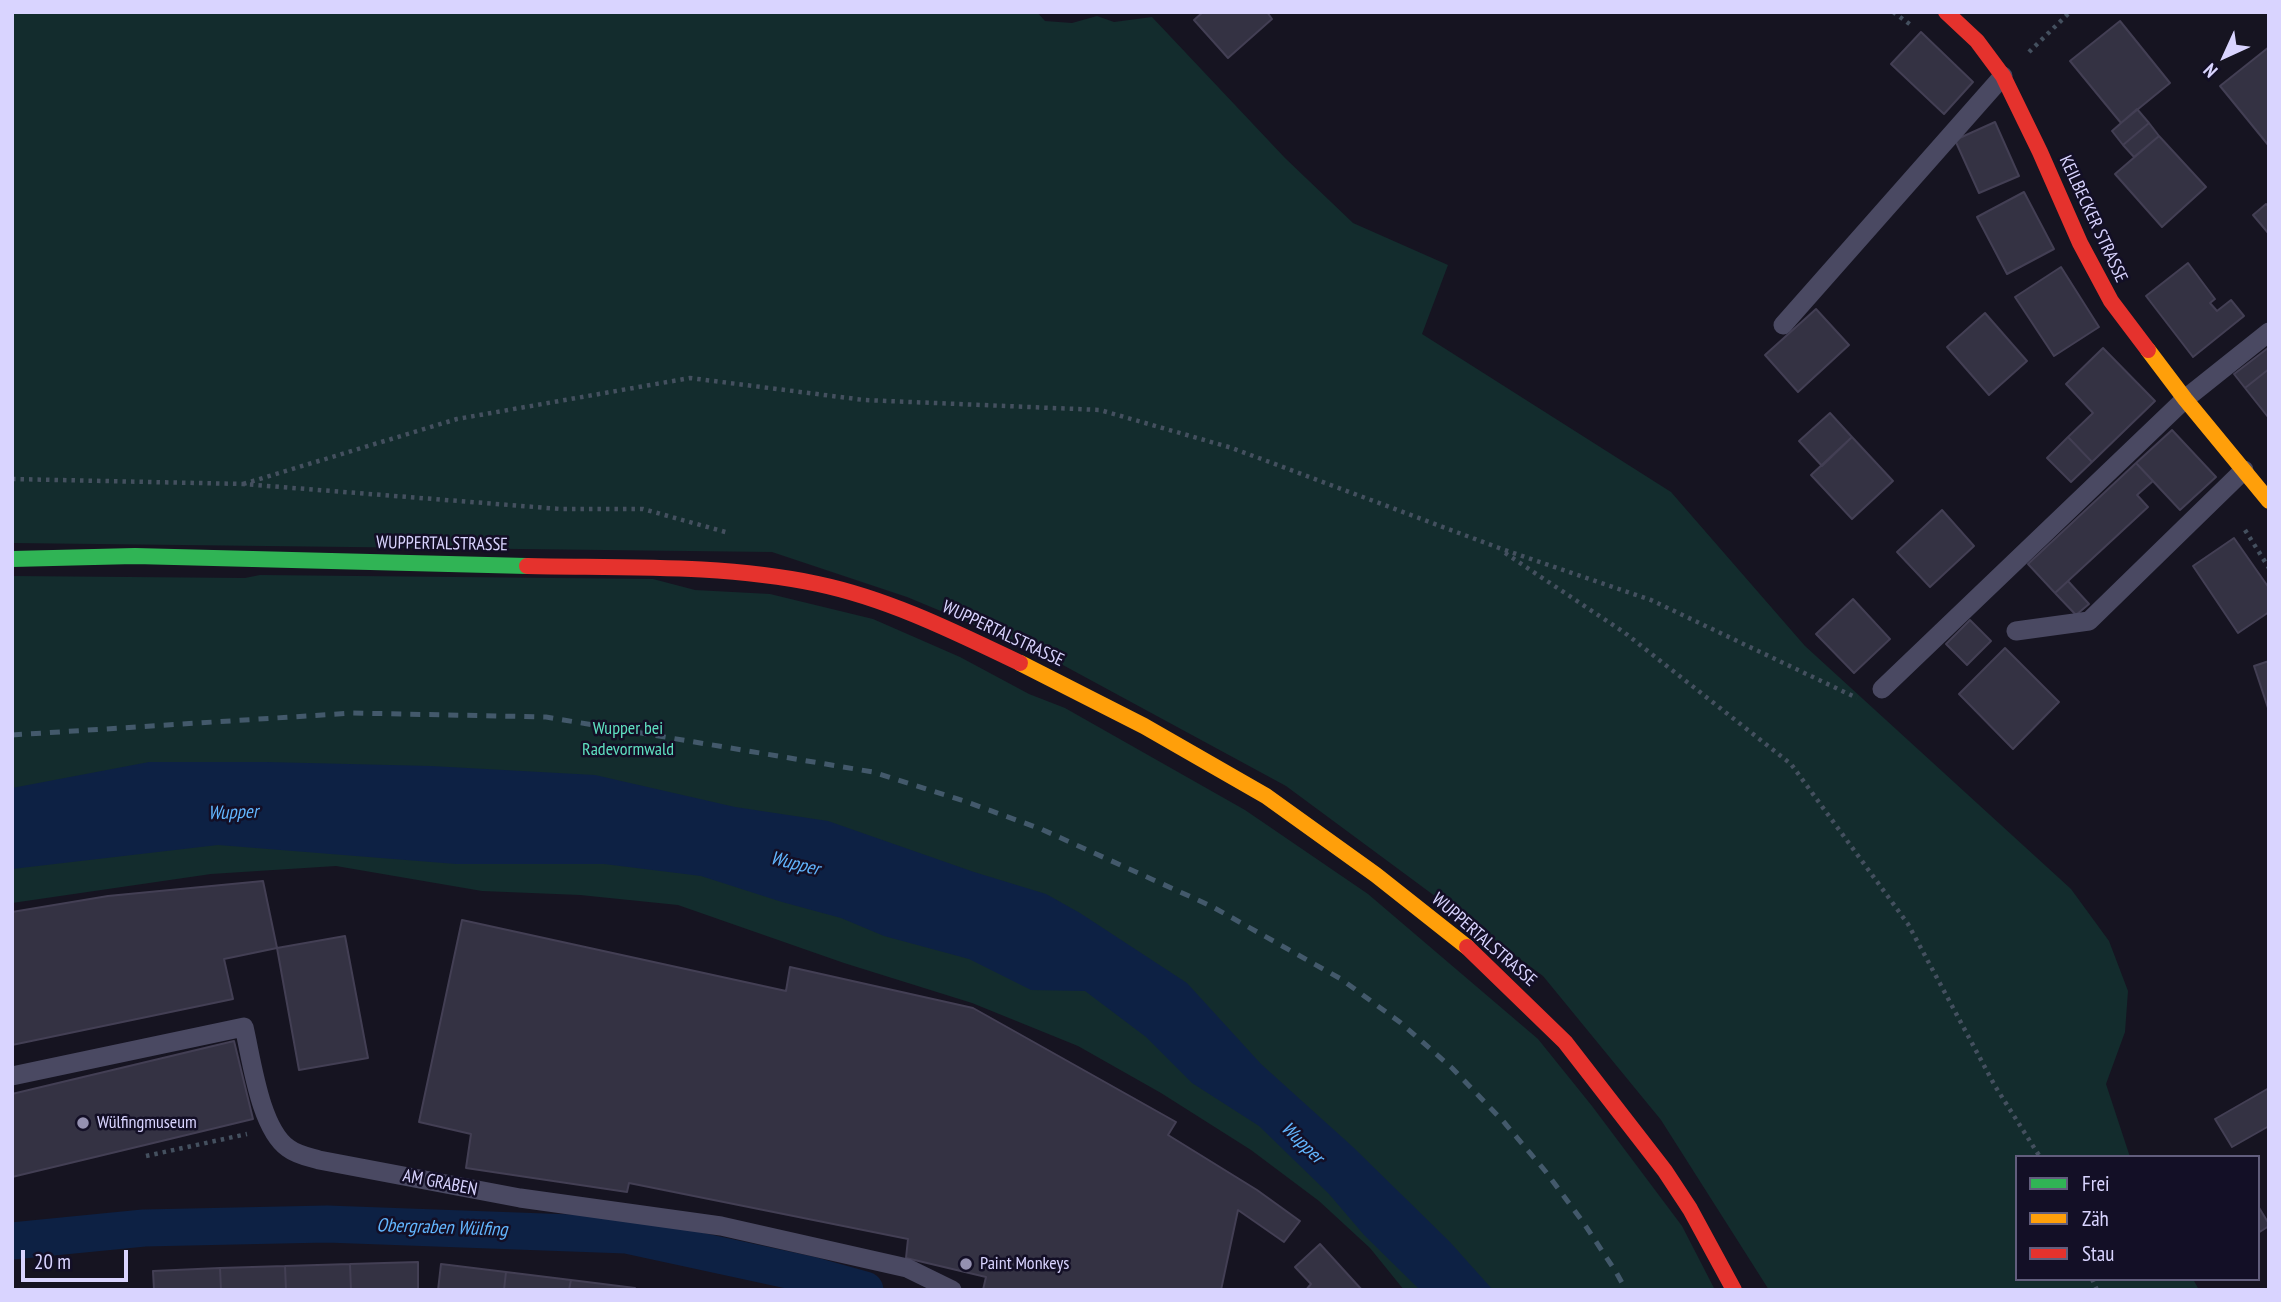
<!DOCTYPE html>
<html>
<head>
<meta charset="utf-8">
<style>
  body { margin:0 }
  #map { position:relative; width:2281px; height:1302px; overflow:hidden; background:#161421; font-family:"PT Sans Narrow",sans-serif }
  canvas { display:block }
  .frame { position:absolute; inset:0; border:14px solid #d9d4ff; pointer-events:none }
  .legend { position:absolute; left:2015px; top:1155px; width:245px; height:126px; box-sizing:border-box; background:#130f26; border:2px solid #625e7d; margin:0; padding:9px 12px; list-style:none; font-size:21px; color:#d9d4ff }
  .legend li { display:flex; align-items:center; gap:14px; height:35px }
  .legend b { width:35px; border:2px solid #625e7d }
  .north { position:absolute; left:2190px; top:21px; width:70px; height:70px; -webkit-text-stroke:5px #130f26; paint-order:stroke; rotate:225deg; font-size:19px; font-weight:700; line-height:28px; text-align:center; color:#d9d4ff }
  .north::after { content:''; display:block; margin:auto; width:24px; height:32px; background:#d9d4ff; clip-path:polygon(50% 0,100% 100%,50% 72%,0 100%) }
  .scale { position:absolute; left:21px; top:1250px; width:107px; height:32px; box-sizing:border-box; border:4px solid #d9d4ff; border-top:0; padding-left:9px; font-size:21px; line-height:24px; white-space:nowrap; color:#d9d4ff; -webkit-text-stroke:5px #130f26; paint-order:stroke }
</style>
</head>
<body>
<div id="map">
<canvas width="2281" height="1302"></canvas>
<div class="frame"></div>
<ul class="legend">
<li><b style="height:9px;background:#30b455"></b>Frei</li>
<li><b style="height:9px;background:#ff9f0a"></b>Zäh</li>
<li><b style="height:9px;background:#e5322d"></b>Stau</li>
</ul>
<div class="north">N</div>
<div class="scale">20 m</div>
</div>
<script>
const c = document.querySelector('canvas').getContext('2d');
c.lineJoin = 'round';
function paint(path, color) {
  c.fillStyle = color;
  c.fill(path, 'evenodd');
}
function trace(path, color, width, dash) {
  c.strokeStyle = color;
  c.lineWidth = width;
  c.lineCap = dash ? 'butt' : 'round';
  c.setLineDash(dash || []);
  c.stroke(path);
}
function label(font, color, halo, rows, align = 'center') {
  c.font = font + ' "PT Sans Narrow",sans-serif';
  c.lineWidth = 5;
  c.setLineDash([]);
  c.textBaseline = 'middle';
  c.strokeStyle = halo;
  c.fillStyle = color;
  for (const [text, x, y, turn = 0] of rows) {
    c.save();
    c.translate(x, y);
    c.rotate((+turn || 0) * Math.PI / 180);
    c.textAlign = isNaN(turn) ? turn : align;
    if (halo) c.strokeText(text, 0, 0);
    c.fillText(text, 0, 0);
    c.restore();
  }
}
const green = new Path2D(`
  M12,12h1025l8,9 27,2 25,-7 17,6 38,-5 133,141 68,65 95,42 -26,69 249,158 134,154 266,243 38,52 19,50 -3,41 -19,52 24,73h-113v122h176l6,11h-430l-108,-170 -118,-144 -257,-190 -249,-135 -130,-54 -135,-45 -760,-9z
  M260,575l393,4 42,11 75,4 103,25 87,38 69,37 36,14 180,102 123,84 170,145 54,67 90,120 33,64h-311l-34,-42 -51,-47 -68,-51 -90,-57 -83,-47 -106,-43 -128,-40 -166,-58 -98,-10 -98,-4 -146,-25 -125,8 -199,29v-327l233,2z`);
const water = new Path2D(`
  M149,762h118l164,4 164,9 140,32 93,14 146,51 72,22 34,19 107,70 74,81 92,83 97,95 43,48h-73l-56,-55 -35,-41 -70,-68 -67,-43 -46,-46 -61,-46 -54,-1 -62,-31 -85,-23 -43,-18 -59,-16 -81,-26 -97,-12h-148l-238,-19 -206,24v-81z`);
const canal = new Path2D(`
  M12,1241l132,-13 183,-4 299,11 185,40 54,15`);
const building = new Path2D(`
  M1203,12h64l5,7 -44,39 -34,-38z
  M2120,21l50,62 -49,40 -51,-62z
  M1921,32l52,50 -29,32 -53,-50z
  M2269,47v99l-49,-60z
  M2137,109l12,14 -26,22 -11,-14z
  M1995,122l24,54 -40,17 -24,-53z
  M2149,123l10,13 -25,21 -11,-12z
  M2159,136l47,51 -44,40 -47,-53z
  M2024,192l30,57 -47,25 -30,-57z
  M2266,204l3,3v27l-16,-19z
  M2188,263l27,36 -5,4 7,8 14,-11 13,16 -51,41 -47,-61z
  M2061,267l38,60 -45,29 -39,-59z
  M1816,309l33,36 -51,47 -33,-37z
  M1985,313l42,48 -38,34 -42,-48z
  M2103,348l52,53 -63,61 -24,-25 25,-24 -27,-29z
  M2268,348l1,21 -24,19 -11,-14z
  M2269,369v48h-1l-23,-29z
  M1830,413l22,24 -30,29 -23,-25z
  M2172,430l44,47 -36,33 -44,-47z
  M1852,437l41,44 -41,38 -41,-44z
  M2068,437l24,25 -21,20 -24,-24z
  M2136,463l17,18 -16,14 11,12 -93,86 -27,-29z
  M1942,510l32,36 -44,41 -33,-35z
  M2234,538l35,50v24l-31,21 -45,-67z
  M2068,581l21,23 -13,11 -21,-22z
  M1853,599l37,40 -36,34 -38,-39z
  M1970,620l21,21 -24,24 -21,-21z
  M2005,648l54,54 -46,47 -54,-55z
  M2269,661v50l-15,-45z
  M263,881l14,67 -53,11 9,40 -221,46v-133l96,-16z
  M462,920l324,71 4,-24 183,41 203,114 -8,13 89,55 43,31 -16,21 -46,-32 -17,80h-238l3,-13 -80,-19 2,-19 -279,-56 -2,9 -161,-24 5,-34 -52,-12z
  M345,936l23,122 -69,12 -22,-122z
  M234,1041l19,78 -241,58v-83z
  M2269,1088v38l-37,21 -17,-28z
  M2258,1206l11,18v2l-11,7z
  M1320,1244l42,46h-56l5,-6 -16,-17z
  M418,1262v28h-67l-1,-26z
  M350,1264l1,26h-65l-1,-24z
  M441,1264l65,8 -2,18h-66z
  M285,1266l1,24h-65l-1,-22z
  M220,1268l1,22h-67l-1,-19z
  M506,1272l65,8 -2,10h-65z
  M571,1280l64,8v2h-66z`);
const path = new Path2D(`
  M1893,12l18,13
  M2029,52l41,-40
  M12,479l231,5 317,25h83l86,24
  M243,484l214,-65 233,-41 174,22 236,10 132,38 267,100 152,52 206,98
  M2245,530l24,38
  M1505,553l120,80 166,131 117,160 87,162 45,71
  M146,1156l101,-22
  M2092,1279l5,11`);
const lane = new Path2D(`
  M1783,325l220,-249
  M2016,631l73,-10 155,-151
  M1882,689l303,-290 84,-67
  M12,1076l232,-49c8,34 16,101 44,121 9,7 21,9 31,12l201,38 201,28 186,42 45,22`);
const fast = new Path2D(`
  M12,559l123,-3 392,10`);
const slow = new Path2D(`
  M2148,350l37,49 84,102
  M1020,663l124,63 122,70 110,79 91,72`);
const jam = new Path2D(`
  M1946,12l31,29 26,35 37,76 40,91 31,58 37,49
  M527,566c96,2 195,-2 291,18 71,15 137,48 202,79
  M1467,947l98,95 100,129 25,38 44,81`);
const rail = new Path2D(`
  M12,735l341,-22 193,4 327,55 91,29 77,28 170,77 130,73 60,44 51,45 51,53 43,51 37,50 33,50 10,18`);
const markers = [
  [83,1123,7,"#9591b1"],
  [966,1264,7,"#9591b1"]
];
const streetNames = [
  ["KEILBECKER STRASSE",2093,219,65],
  ["WUPPERTALSTRASSE",442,544,1],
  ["WUPPERTALSTRASSE",1003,634,25],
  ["WUPPERTALSTRASSE",1484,940,41],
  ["AM GRABEN",440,1183,11]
];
const parkNames = [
  ["Wupper bei",628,729],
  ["Radevormwald",628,750]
];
const poiNames = [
  ["Wülfingmuseum",97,1123],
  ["Paint Monkeys",980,1264]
];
const waterNames = [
  ["Wupper",233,813,-2],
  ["Wupper",795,864,14],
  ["Wupper",1302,1143,44],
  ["Obergraben Wülfing",442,1228,2]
];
paint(green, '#132c2d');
paint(water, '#0d2144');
trace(canal, '#0d2144', 37);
paint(building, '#343243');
trace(building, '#433f54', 2);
trace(path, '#44505f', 4.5, [3.5, 5]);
trace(lane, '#4a4962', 19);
trace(fast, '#30b455', 16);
trace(slow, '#ff9f0a', 16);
trace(jam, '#e5322d', 16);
trace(rail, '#43596b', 5, [10, 9]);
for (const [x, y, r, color] of markers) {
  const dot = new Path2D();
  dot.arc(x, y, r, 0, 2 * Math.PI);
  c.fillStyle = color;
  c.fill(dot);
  trace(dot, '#130f26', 2.5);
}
label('18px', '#d9d4ff', '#130f26', streetNames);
label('18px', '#5fe0c0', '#130f26', parkNames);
label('18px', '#d9d4ff', '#130f26', poiNames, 'left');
label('italic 19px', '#62b6ff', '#130f26', waterNames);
</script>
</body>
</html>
